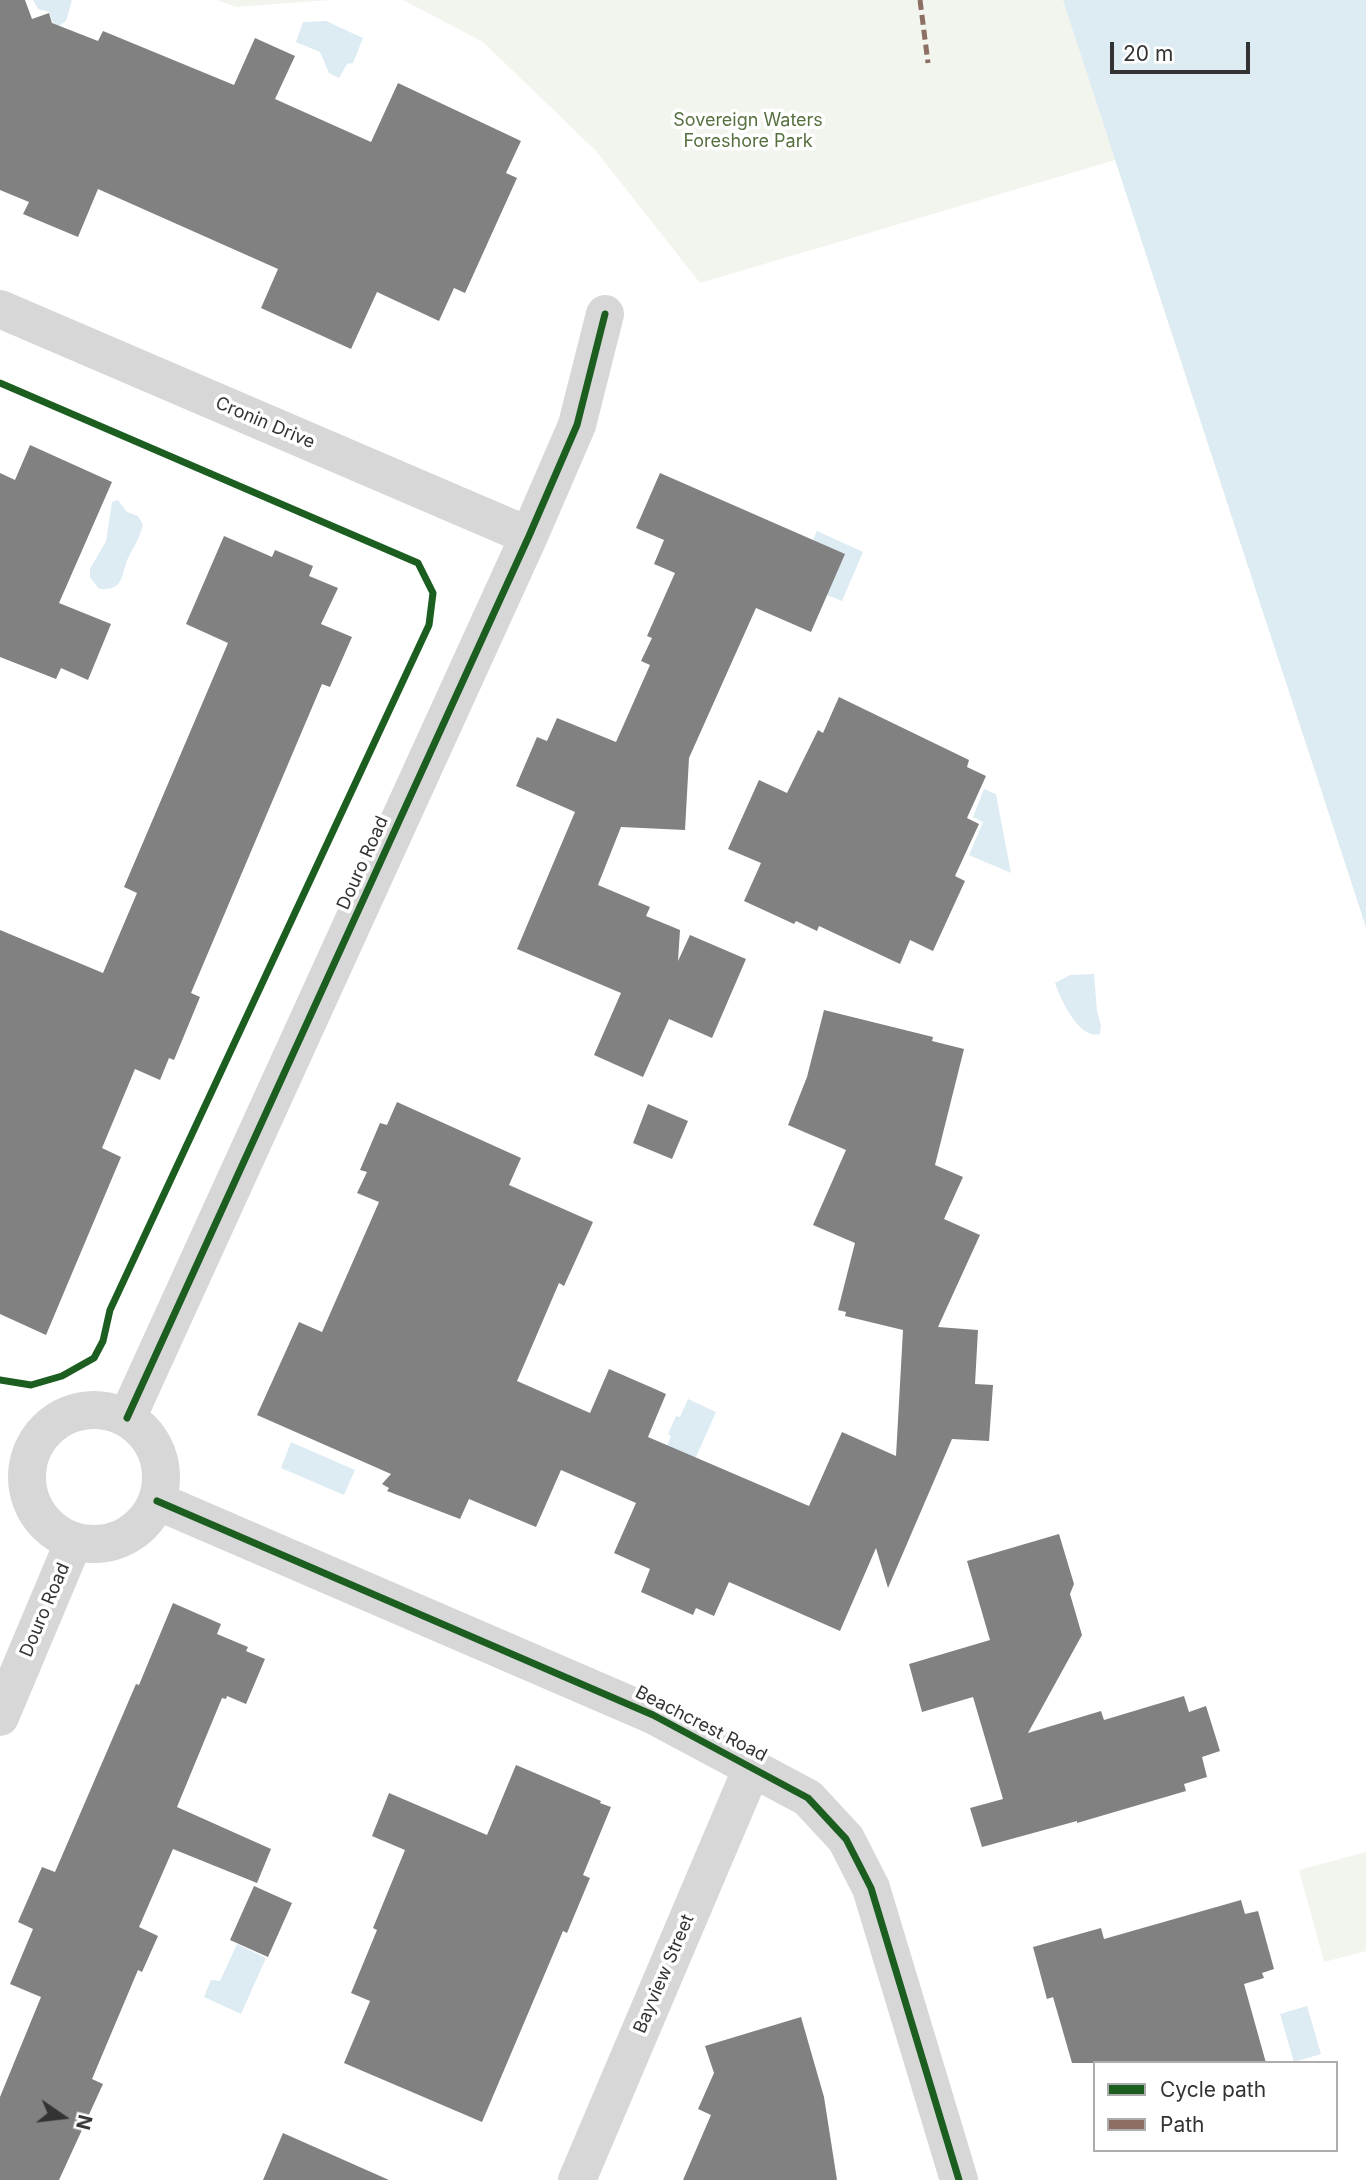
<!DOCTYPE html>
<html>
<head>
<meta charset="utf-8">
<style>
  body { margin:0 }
  #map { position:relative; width:1366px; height:2180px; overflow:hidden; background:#fff; font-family:Inter,sans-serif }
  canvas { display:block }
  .legend { position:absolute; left:1093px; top:2061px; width:245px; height:91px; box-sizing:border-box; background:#fff; border:2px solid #adadad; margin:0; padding:9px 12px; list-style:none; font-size:21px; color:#333 }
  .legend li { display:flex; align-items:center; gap:14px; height:35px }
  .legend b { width:35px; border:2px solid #adadad }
  .north { position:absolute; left:28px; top:2082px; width:70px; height:70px; -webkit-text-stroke:5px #fff; paint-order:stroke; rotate:104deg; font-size:19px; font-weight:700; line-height:28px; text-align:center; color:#333 }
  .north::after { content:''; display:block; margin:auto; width:24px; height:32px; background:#333; clip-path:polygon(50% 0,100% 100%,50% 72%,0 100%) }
  .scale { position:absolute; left:1110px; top:42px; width:140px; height:32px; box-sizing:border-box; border:4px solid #333; border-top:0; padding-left:9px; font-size:21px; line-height:24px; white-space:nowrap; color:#333; -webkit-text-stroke:5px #fff; paint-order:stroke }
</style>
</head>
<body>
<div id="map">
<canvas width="1366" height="2180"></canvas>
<ul class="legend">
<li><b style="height:9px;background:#1b5e20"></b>Cycle path</li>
<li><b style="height:9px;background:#8d6e63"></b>Path</li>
</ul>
<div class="north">N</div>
<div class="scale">20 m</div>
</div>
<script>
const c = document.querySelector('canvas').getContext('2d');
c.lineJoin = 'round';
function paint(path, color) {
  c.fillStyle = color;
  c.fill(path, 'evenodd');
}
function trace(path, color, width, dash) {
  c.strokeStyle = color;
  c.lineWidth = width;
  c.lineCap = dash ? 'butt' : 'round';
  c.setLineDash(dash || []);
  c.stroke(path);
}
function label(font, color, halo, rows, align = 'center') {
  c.font = font + ' Inter,sans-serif';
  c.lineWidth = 7;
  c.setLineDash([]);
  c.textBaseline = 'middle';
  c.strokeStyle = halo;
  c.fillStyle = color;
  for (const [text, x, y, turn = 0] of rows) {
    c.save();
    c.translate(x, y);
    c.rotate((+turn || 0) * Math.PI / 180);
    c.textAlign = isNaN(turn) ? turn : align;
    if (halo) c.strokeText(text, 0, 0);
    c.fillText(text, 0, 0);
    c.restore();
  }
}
const green = new Path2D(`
  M217,0h113l-94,7z
  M403,0h963v927l-251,-767 -415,123 -104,-132 -113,-109z
  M1366,1852v99l-42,11 -25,-92z`);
const water = new Path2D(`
  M33,0h39l-6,21 -7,5 -5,-1 -5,-13 -11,-3z
  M1063,0h303v927z
  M326,21l37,17 -10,25 -6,1 -8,14 -10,-5 -9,-21 -24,-10 7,-20z
  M118,500l9,12 11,4 5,9c-3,12 -8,20 -14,31 -9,18 -3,35 -30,33l-9,-12v-8l16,-28 6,-39z
  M817,531l46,21 -21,49 -15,-6 -14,-55z
  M984,789l12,5 15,79 -42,-18 14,-33 -10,-5z
  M1094,974l3,37 4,15 -1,8c-21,6 -39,-34 -45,-51l15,-8z
  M688,1399l28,13 -24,54 -28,-12 7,-18 -3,-2 8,-18 4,1z
  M291,1442l64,28 -11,25 -63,-27z
  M237,1944l29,14 -25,56 -37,-17 7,-17 9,1z
  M1307,2006l14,48 -27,8 -14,-48z`);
const building = new Path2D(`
  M0,0h25l7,19 17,-6 3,10 46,18 5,-10 131,54 21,-47 40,18 -20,43 96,43 27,-59 123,58 -15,32 11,5 -52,115 -11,-5 -15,33 -62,-29 -26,57 -90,-41 17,-39 -180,-80 -20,48 -55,-23 6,-12 -29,-12z
  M30,445l82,37 -53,121 52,21 -23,56 -27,-12 -5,11 -56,-22v-184l15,7z
  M660,473l185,81 -34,78 -55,-24 -67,150 -4,72 -64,-3 -23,58 52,22 -4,9 34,14 -2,31 12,-26 56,24 -34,79 -43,-19 -26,58 -49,-22 27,-62 -104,-44 58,-137 -59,-26 21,-49 10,4 10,-23 59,24 34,-77 -9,-4 11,-23 -5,-2 28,-63 -21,-9 10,-24 -28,-12z
  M224,536l48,21 3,-7 38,16 -4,10 29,12 -17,36 31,13 -22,50 -8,-3 -131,309 9,4 -26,63 -5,-2 -9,22 -25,-11 -33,79 19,9 -75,178 -46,-21v-384l103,43 34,-80 -13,-6 104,-244 -42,-19z
  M839,697l130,63 -2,7 19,9 -19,42 12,6 -24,52 10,5 -32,70 -23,-11 -10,24 -81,-38 -2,5 -21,-10 -2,3 -50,-23 17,-38 -33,-14 31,-69 28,13 31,-63 5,3z
  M824,1010l109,27 -1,4 32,8 -29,116 28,12 -19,42 36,16 -42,92 40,3 -3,54 18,1 -4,56 -37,-2 -64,149 -12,-40 -36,83 -111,-49 -15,34 -18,-8 -3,7 -52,-23 9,-23 -36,-16 22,-50 -75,-33 -25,57 -67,-28 -9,20 -73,-28 2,-3 -7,-4 9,-10 -134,-59 42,-93 23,10 57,-130 -22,-9 10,-21 -7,-2 20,-47 7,2 10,-23 124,56 -12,27 84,37 -29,64 -5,-3 -42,98 73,32 19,-44 46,20 11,5 -18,43 161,69 33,-74 54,24 7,-126 -58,-14 1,-4 -8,-2 17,-67 -42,-18 33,-75 -58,-25 19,-48z
  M648,1104l40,17 -16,38 -39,-16z
  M1059,1534l15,50 -4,10 12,41 -54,98 73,-22 3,9 80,-24 5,16 17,-6 14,45 -18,6 5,20 -23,7 2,7 -109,32v-2l-95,26 -12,-39 33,-9 -30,-102 -51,15 -13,-48 81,-24 -23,-79z
  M173,1603l48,21 -4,10 31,13 -2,4 19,8 -19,45 -19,-8 -1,3 -4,-1 -45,109 94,42 -14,34 -84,-34 -34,78 19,9 -16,36 -4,-2 -46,109 11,5 -44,96h-59v-83l41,-100 -31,-13 23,-55 -15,-7 24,-55 13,5 81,-188 3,1z
  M516,1765l85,36 -1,2 11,4 -28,68 7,3 -23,55 -4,-2 -81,191 -138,-59 26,-62 -19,-8 26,-63 -4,-2 32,-78 -33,-14 17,-43 98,42z
  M254,1886l38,17 -24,54 -38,-17z
  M1241,1900l4,14 13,-3 16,58 -12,4 2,5 -20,6 22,79h-194l-19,-66 -6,2 -14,-52 68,-19 3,11z
  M801,2017l23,80 13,83h-154l28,-65 -13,-6 16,-36 -9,-27z
  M283,2133l106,47h-126z`);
const street = new Path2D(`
  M0,309l529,227
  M27 1477a67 67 0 1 1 134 0a67 67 0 1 1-134 0Z
  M127,1418l402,-882 48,-111 28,-111
  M157,1501l496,214 155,83 38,41 25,49 88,292
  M0,1717l74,-176
  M577,2180l175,-412`);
const quiet = new Path2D(`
  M920,0l8,63`);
const cycleway = new Path2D(`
  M0,383l418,180 15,30 -4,32 -319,685 -7,31 -9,17 -32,18 -31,9 -31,-5
  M127,1418l402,-882 48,-111 28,-111
  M157,1501l496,214 155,83 38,41 25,49 88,292`);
const parkNames = [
  ["Sovereign Waters",748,121],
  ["Foreshore Park",748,142]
];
const streetNames = [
  ["Cronin Drive",265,423,23],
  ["Douro Road",363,863,-66],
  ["Douro Road",45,1610,-67],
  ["Beachcrest Road",701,1724,27],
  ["Bayview Street",664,1974,-67]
];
paint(green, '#f1f5ed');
paint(water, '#ddebf3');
paint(building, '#818181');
trace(street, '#d7d7d7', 38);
trace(quiet, '#8d6e63', 5, [10, 5]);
trace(cycleway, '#1b5e20', 7);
label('18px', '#56703f', '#fff', parkNames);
label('18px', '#333', '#fff', streetNames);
</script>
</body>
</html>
